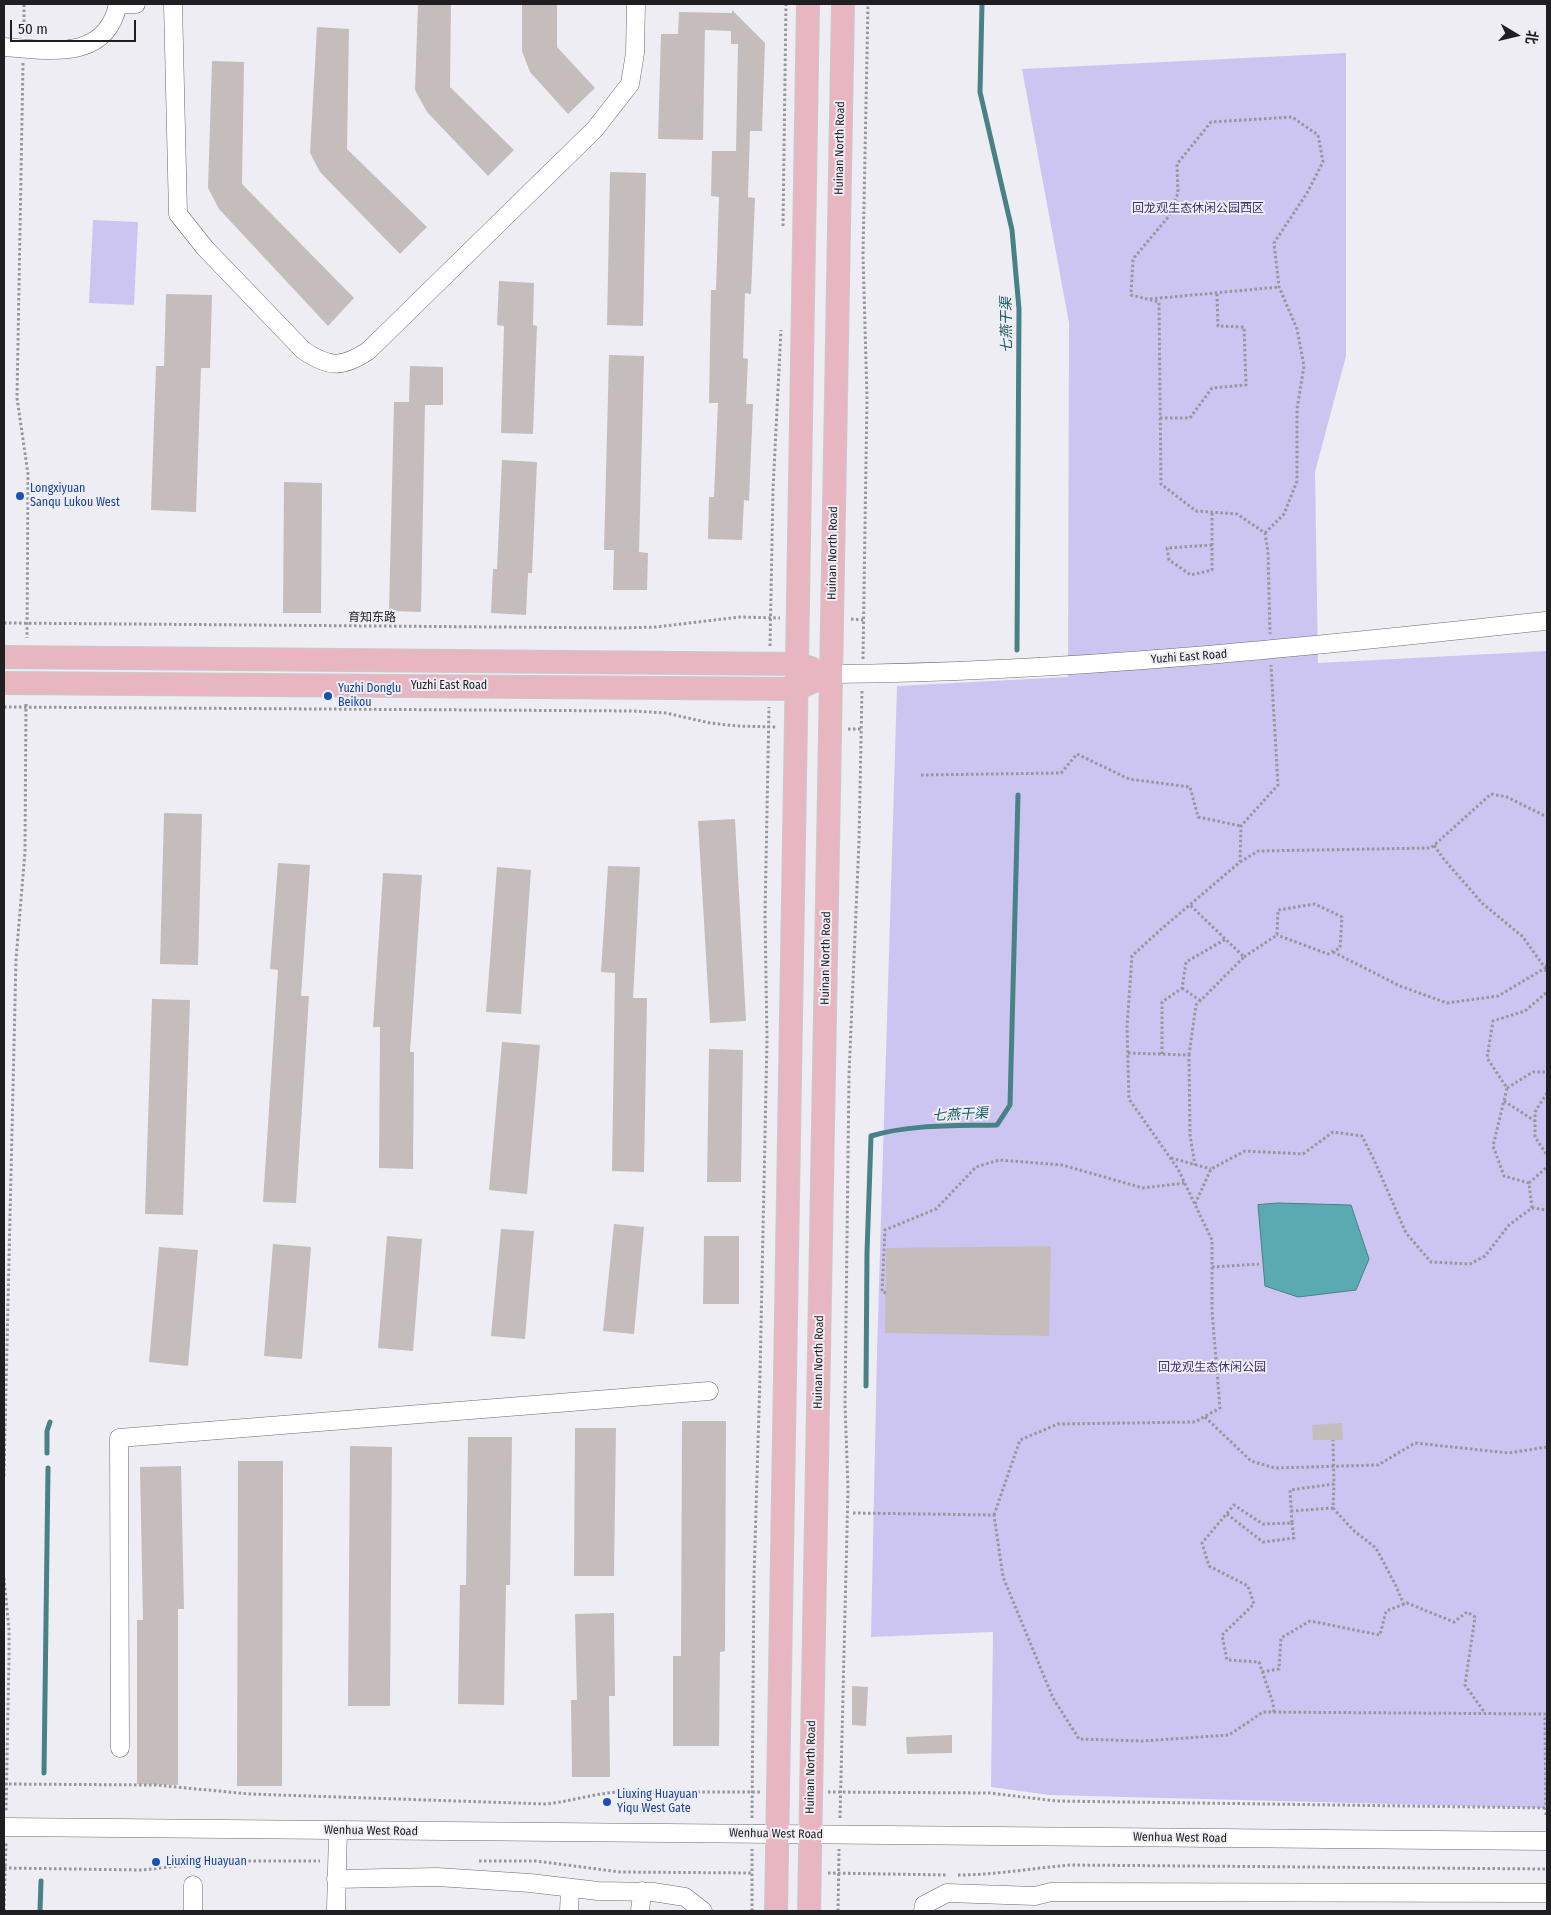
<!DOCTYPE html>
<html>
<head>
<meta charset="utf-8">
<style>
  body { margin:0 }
  #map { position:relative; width:1551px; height:1915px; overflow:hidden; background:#eeedf4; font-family:"Fira Sans Condensed","Noto Sans SC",sans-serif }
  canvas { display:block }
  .frame { position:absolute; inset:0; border:5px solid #1f1f21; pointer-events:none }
  .north { position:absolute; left:1491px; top:10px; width:50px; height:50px; -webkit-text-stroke:4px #eeedf4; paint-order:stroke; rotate:99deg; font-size:14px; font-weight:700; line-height:20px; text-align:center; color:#1f1f21 }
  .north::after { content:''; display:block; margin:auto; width:18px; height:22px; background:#1f1f21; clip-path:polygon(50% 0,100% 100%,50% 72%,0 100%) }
  .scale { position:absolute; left:10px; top:20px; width:126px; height:22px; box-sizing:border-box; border:2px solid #1f1f21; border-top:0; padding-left:6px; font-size:15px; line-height:18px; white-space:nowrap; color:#1f1f21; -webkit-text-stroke:4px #eeedf4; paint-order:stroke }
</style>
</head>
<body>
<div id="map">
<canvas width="1551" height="1915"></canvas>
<div class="frame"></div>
<div class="north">北</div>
<div class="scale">50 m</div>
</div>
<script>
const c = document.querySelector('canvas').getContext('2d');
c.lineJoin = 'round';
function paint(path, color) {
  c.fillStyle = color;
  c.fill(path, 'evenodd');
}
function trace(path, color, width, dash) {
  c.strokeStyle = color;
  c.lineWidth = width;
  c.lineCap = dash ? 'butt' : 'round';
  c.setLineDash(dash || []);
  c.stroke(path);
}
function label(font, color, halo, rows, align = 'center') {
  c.font = font + ' "Fira Sans Condensed","Noto Sans SC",sans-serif';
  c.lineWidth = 4;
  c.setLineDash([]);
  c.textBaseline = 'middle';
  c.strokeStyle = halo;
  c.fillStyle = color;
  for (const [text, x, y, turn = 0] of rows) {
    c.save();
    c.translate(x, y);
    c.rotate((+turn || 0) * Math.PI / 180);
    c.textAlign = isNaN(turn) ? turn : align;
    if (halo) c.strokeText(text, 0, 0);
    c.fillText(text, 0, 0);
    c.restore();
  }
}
const green = new Path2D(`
  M1346,53v303l-31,116 3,191 229,-12v1157l-498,-13 -58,-8 2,-155 -122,5 6,-285 20,-666 171,-9 1,-354 -47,-254z
  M93,220l45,2 -4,83 -45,-2z`);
const water = new Path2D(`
  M1278,1203l73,2 18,54 -13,31 -58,7 -33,-11 -7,-81z`);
const stream = new Path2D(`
  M982,4l-2,88 32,138 7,79 -2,341
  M866,1386l1,-133 4,-117c40,-12 85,-10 126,-11l13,-20 8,-310
  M47,1453v-22l3,-9
  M44,1773l4,-305
  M40,1911l1,-30`);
const building = new Path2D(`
  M418,4h33l-1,83 64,63 -26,26 -61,-64 -12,-22z
  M522,4h35v43l38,41 -27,26 -38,-42 -8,-21z
  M732,10l33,33 -3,88h-12l-2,66 7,1 -4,96 -6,-1 -2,65 5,1 -2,45h7l-4,97 -5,-1 -2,40 -34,-1 1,-42h5l4,-94h-9l2,-113h5l3,-93 -8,-1 1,-45h24l2,-107h-7v-13l-26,-1 -2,110 -45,-1 3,-105h17l1,-22 53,1z
  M317,27l32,2 -2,120 80,78 -27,27 -80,-82 -10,-19z
  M212,61l32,1 -2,122 112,114 -26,28 -109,-117 -11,-21z
  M610,172l36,1 -3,153 -36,-1z
  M499,281l35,2 -1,42 4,1 -4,108 -32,-1 3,-107 -7,-1z
  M166,294l46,1 -2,73h-9l-5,144 -45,-2 5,-144h8z
  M609,355l35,1 -5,196 9,1 -1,37h-34l1,-40h-10z
  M410,366l33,1v38h-18l-4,207 -32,-1 5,-209h15z
  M502,460l35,2 -5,111h-4l-2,42 -35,-2 2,-44h4z
  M284,482l38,1 -1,130h-38z
  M164,813l38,1 -4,151 -38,-1z
  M735,819l11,202 -36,2 -12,-202z
  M278,863l32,2 -9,131h8l-13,207 -33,-1 15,-232 -8,-1z
  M608,866l32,1 -7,131h14l-3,174 -32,-1 3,-198 -14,-1z
  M497,867l34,3 -10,144 -35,-2z
  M383,873l39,2 -12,177h4l-1,117 -34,-1 1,-141h-7z
  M152,999l38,1 -7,215 -38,-1z
  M502,1042l38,3 -13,149 -38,-4z
  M709,1049l34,1 -2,132h-34z
  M614,1224l30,3 -10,107 -31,-3z
  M501,1229l33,2 -9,108 -34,-3z
  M387,1236l35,3 -9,112 -35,-3z
  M704,1236h35v68h-36z
  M273,1244l38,3 -9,112 -38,-3z
  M1051,1246l-2,90 -164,-3 1,-85z
  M159,1247l39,3 -10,116 -39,-4z
  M682,1421h44l-1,230 -5,1 -1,94h-46v-90h8z
  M1342,1423l1,17h-30l-1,-15z
  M575,1428h41l-2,148h-40z
  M468,1437h44l-2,148h-4l-2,120 -46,-1 2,-119h6z
  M350,1446l42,1 -2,259h-42z
  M238,1461h45l-1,325h-45z
  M181,1466l3,143h-6v176l-41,-1v-164h6l-3,-153z
  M614,1613l1,83h-6l1,81h-38l-1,-77h6l-2,-86z
  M852,1686l16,1 -2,39 -14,-1z
  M952,1735v18l-45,1 -1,-17z`);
const path = new Path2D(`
  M24,32v-28
  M23,63l-6,335 11,76 -1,164
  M783,226l3,-222
  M1150,299l129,-12
  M1160,418h30l22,-30 34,-3 -2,-58 -26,-1 -1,-32
  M1265,533l19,-19 13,-33v-72l7,-43 -7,-37 -18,-42 -5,-44 33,-50 16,-31 -5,-27 -26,-18 -81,5 -34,42 1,29 -9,23 -36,43 -2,36 28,7 2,182 35,27 41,3 28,19 3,19 2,82
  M1212,545l-45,3 2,12 22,15 21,-5v-57
  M851,619l12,1
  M4,623l616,5 36,-1 84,-10 40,1
  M770,646l3,-157 8,-159
  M863,659l4,-261 -4,-143 5,-251
  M4,707l630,4 32,2 44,10 27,3 40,1
  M848,729h13
  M921,775l140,-2 16,-19 52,25 61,8 8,30 43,9
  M1240,862l18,-11 173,-3 60,-54 16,3 40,20
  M1333,952l67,34 47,17 51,-7 47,-28 -22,-31 -41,-34 -40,-46 -8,-12
  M1244,957l33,-22 1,-25 37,-6 27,13 -2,31 -12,6 -51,-19
  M1547,965l-2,3 2,6
  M1182,988l19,13
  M1128,1053l61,2 1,80 5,30
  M1162,1054v-52l20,-14 4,-26 40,-23
  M1189,1055l7,-50 48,-48 -54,-52
  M1507,1088l26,-16h14
  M1547,1093l-12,19v25l12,18
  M1504,1101l31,20
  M1171,1158l40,11
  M1529,1183l18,-16
  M1195,1204l16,-35 34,-18 58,3 30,-22 29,4 13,26 31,71 25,29 39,2 15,-8 24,-31 23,-17 15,2
  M1532,1208l-3,-25 -25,-7 -11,-30 14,-58 -20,-30 6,-37 32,-10 22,-19
  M1212,1267l47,-3
  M886,1293l-4,-1 3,-62 51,-21 40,-42 23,-7 63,5 81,23 42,-5
  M1205,1417l46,44 24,7 103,-3 37,-22 94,10 38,-6
  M4,1476l12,-517 9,-107 1,-150
  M1333,1508l20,22 23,18 20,38 8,19
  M1291,1511l42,-3 1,-24
  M853,1513l141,2 9,62 50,121 26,41 63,2 87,-6 34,-23 282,2 1,103
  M1227,1514l36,28 31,-4 -2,-15
  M994,1515l26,-75 38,-16 137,-2 25,-14 -8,-97v-71l-34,-71 -49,-70 -2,-72 5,-71 27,-25 81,-69 1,-36 37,-41 -7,-120
  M4,1578l5,52v26l-3,155
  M1262,1672l17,-3 2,-31 29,-17 70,14 6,-24 21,-8 47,19 13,-10 8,5 -10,68 20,28
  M1274,1712l-1,-9 -14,-41 -32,-2 -5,-25 32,-31 -6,-18 -39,-20 -7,-23 32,-38 29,19 29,-1 -2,-33 44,-6 -1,-44
  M4,1784l151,1 95,9 295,10c25,-2 49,-11 75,-12h140
  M828,1792l162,1 66,8 491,7
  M752,1818l2,-241 6,-201 7,-337 -2,-124 4,-208
  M840,1818l8,-329 -3,-85 4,-329 10,-234 3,-151
  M479,1861h57l84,11 132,1
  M4,1868l138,2 82,-9h96
  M828,1873l119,2
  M958,1875c38,0 75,-7 112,-10l477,4
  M4,1911l2,-69
  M752,1911v-62
  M838,1911l1,-62`);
const minor = new Path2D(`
  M118,4h18
  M173,4l5,210 27,34 98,102c26,18 39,18 65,1l227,-222 35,-45 5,-31 1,-49
  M4,47c45,3 102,15 114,-43
  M831,674c240,-2 476,-27 714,-53
  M120,1748l-1,-310 590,-47
  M4,1827l1543,14
  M336,1879l101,-2 93,6 68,8 55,1 32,5 18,14
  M193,1911v-26
  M336,1911l2,-81
  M569,1911l1,-23
  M640,1911l2,-20
  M923,1911l1,-6 23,-12 88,3 16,-4 496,1`);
const major = new Path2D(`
  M4,657l793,7 14,4
  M4,683l792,6 35,-15
  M776,1911l32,-1907
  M809,1911l34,-1907`);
const markers = [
  [20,496,5,"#1a4fb4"],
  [328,696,5,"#1a4fb4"],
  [607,1802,5,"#1a4fb4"],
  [156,1862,5,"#1a4fb4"]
];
const streetNames = [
  ["Huinan North Road",840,148,-89],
  ["Huinan North Road",833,553,-89],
  ["育知东路",372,618],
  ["Yuzhi East Road",1189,657,-4],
  ["Yuzhi East Road",449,686],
  ["Huinan North Road",826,958,-89],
  ["Huinan North Road",819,1362,-89],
  ["Huinan North Road",811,1767,-89],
  ["Wenhua West Road",371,1831,1],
  ["Wenhua West Road",776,1834,1],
  ["Wenhua West Road",1180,1838,1]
];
const parkNames = [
  ["回龙观生态休闲公园西区",1198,209],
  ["回龙观生态休闲公园",1212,1368]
];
const transitNames = [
  ["Longxiyuan",30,489],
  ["Sanqu Lukou West",30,503],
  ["Yuzhi Donglu",338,689],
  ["Beikou",338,703],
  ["Liuxing Huayuan",617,1795],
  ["Yiqu West Gate",617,1809],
  ["Liuxing Huayuan",166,1862]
];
const waterNames = [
  ["七燕干渠",1007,325,-91],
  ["七燕干渠",960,1115,-3]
];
paint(green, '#ccc5f2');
paint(water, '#5aabb1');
trace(water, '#488186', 1);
trace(stream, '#488186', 5);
paint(building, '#c5bdbc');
trace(minor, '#6a6a6f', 19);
trace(major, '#c9c9ca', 24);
trace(path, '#97969b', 3, [2.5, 2.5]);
trace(minor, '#fff', 18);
trace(major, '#e8b6c1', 22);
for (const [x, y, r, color] of markers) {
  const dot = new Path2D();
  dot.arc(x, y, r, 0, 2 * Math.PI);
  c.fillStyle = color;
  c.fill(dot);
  trace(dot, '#eeedf4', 2);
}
label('12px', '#1f1f21', '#eeedf4', streetNames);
label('12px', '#402e70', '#eeedf4', parkNames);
label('12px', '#164399', '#eeedf4', transitNames, 'left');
label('italic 14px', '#145a5e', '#eeedf4', waterNames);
</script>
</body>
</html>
